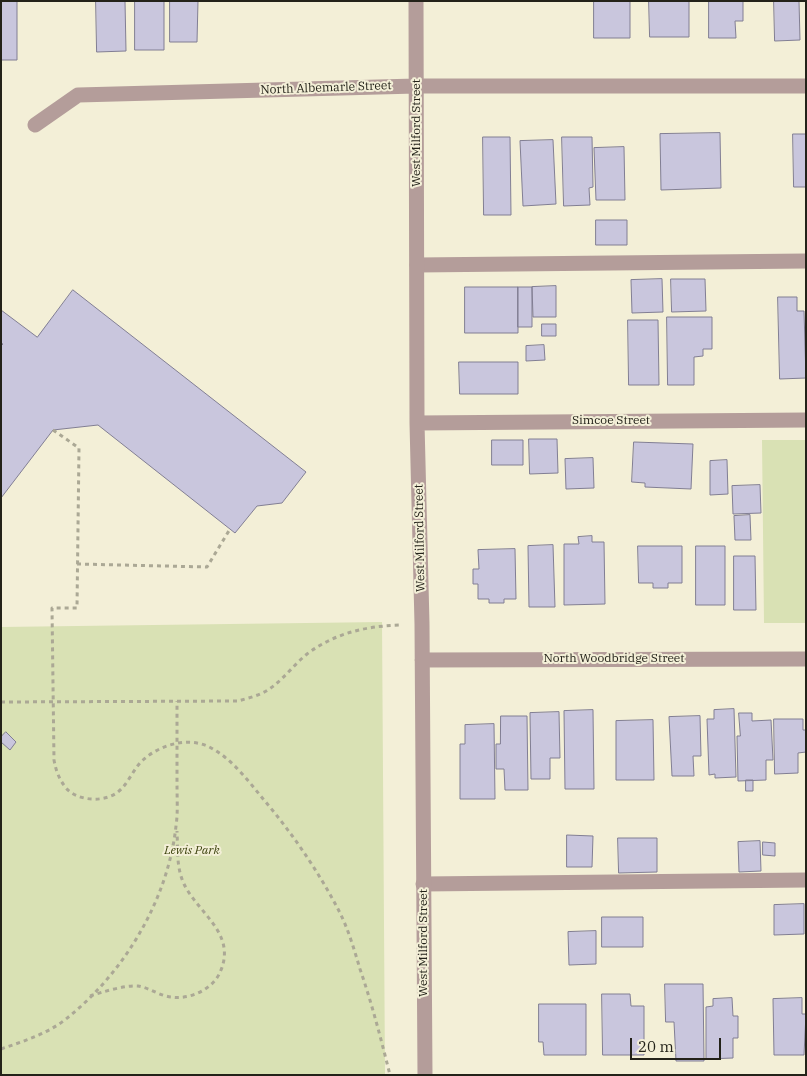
<!DOCTYPE html>
<html>
<head>
<meta charset="utf-8">
<style>
  body { margin:0 }
  #map { position:relative; width:807px; height:1076px; overflow:hidden; background:#f3efd7; font-family:"IBM Plex Serif",serif }
  canvas { display:block }
  .frame { position:absolute; inset:0; border:2px solid #232219; pointer-events:none }
  .scale { position:absolute; left:630px; top:1038px; width:91px; height:22px; box-sizing:border-box; border:2px solid #232219; border-top:0; padding-left:6px; font-size:15px; line-height:18px; white-space:nowrap; color:#232219; -webkit-text-stroke:4px #f3efd7; paint-order:stroke }
</style>
</head>
<body>
<div id="map">
<canvas width="807" height="1076"></canvas>
<div class="frame"></div>
<div class="scale">20 m</div>
</div>
<script>
const c = document.querySelector('canvas').getContext('2d');
c.lineJoin = 'round';
function paint(path, color) {
  c.fillStyle = color;
  c.fill(path, 'evenodd');
}
function trace(path, color, width, dash) {
  c.strokeStyle = color;
  c.lineWidth = width;
  c.lineCap = dash ? 'butt' : 'round';
  c.setLineDash(dash || []);
  c.stroke(path);
}
function label(font, color, halo, rows, align = 'center') {
  c.font = font + ' "IBM Plex Serif",serif';
  c.lineWidth = 4;
  c.setLineDash([]);
  c.textBaseline = 'middle';
  c.strokeStyle = halo;
  c.fillStyle = color;
  for (const [text, x, y, turn = 0] of rows) {
    c.save();
    c.translate(x, y);
    c.rotate((+turn || 0) * Math.PI / 180);
    c.textAlign = isNaN(turn) ? turn : align;
    if (halo) c.strokeText(text, 0, 0);
    c.fillText(text, 0, 0);
    c.restore();
  }
}
const green = new Path2D(`
  M762,440h44v183h-42z
  M382,622l3,453h-384v-448z`);
const building = new Path2D(`
  M1,1h16v59h-16z
  M96,1h29l1,50 -29,1z
  M135,1h29v49h-29z
  M170,1h28l-1,41h-27z
  M594,1h36v37h-36z
  M649,1h40v36h-39z
  M709,1h34v20h-8l1,17h-27z
  M774,1h25l1,39 -25,1z
  M720,133l1,55 -60,2 -1,-56z
  M793,134h13v53h-12z
  M483,137h27l1,78h-27z
  M562,137h30l1,50 -4,1 1,17 -26,1z
  M553,140l3,64 -33,2 -3,-65z
  M624,147l1,53h-29l-2,-52z
  M596,220h31v25h-31z
  M662,279l1,33 -31,1 -1,-33z
  M671,279h34l1,32 -34,1z
  M556,286v31h-23l-1,-30z
  M465,287h53v46h-53z
  M518,287h14v40h-14z
  M73,290l233,182 -24,31 -25,3 -22,27 -137,-108 -45,5 -52,68v-152l2,-2 -2,-1v-33l36,27z
  M778,297h19v14h7l2,67 -26,1z
  M667,317h45v32h-9v7l-9,1v28h-26z
  M628,320h30l1,65h-30z
  M542,324h14v12h-14z
  M544,345l1,15 -19,1v-15z
  M459,362h59v32h-58z
  M529,439h28l1,34 -28,1z
  M492,440h31v25h-31z
  M634,442l59,2 -2,45 -46,-2v-4l-13,-1z
  M593,458l1,30 -28,1 -1,-30z
  M727,460l1,34 -18,1v-34z
  M760,485l1,28 -28,1 -1,-28z
  M750,515l1,25h-16l-1,-24z
  M592,536v6h12l1,62 -41,1v-61h15l-1,-7z
  M553,545l2,62h-26l-1,-61z
  M638,546h44v37h-14v5h-15v-5h-14z
  M696,546h29v59h-29z
  M515,549l1,50h-12v4h-15v-4h-11v-15h-5v-15h6l-1,-19z
  M734,556h21l1,54h-22z
  M734,709l2,68 -21,1v-4l-6,1 -2,-56h7v-9z
  M593,710l1,79h-29l-1,-78z
  M559,712l1,46h-10v21h-19l-1,-66z
  M739,713h13v8l19,-1 2,40h-7v20l-28,1 -1,-45h3z
  M501,716h26l1,74h-23l-1,-21h-8v-25h4z
  M700,716l1,40h-8l1,20h-22l-3,-59z
  M774,719h29v11h3v22l-8,1v20l-23,1z
  M653,720l1,60h-38v-59z
  M494,724l1,75h-35v-55h5v-19z
  M6,732l10,10 -6,8 -9,-8v-5z
  M746,780h7v11h-7z
  M567,835l26,1 -1,31h-25z
  M618,838h39v34l-38,1z
  M760,841l1,30 -22,1 -1,-30z
  M763,842l12,1v13l-12,-1z
  M804,904v30l-30,1v-30z
  M602,917h41v30h-41z
  M596,931v33l-27,1 -1,-33z
  M665,984h38l1,77h-28l-2,-39h-8z
  M602,994h28l1,12h13v49h-41z
  M732,998l1,18h5v22h-5v20l-27,1v-52l7,-1v-7z
  M802,998v16h4l-2,41h-30l-1,-56z
  M539,1004h47v51h-42l-1,-13h-4z`);
const path = new Path2D(`
  M53,430l26,18 -2,160h-25l2,152c2,11 5,19 12,28 11,13 38,15 52,4 11,-9 15,-23 25,-32 19,-17 49,-24 70,-11 21,12 36,33 51,51 28,33 54,71 74,109 10,19 16,40 22,60 12,35 21,70 30,106
  M77,564l130,3 23,-38
  M1,702l237,-1c7,-2 15,-4 22,-7 18,-7 31,-27 47,-40 28,-21 59,-28 94,-29
  M90,996c12,-4 35,-11 48,-10 12,2 22,10 33,11 19,3 43,-8 50,-27 15,-37 -23,-57 -37,-86 -8,-17 -6,-35 -7,-53
  M1,1049c23,-8 46,-15 65,-30 58,-46 102,-119 110,-193 2,-13 1,-28 1,-41 0,-28 0,-56 0,-84`);
const lane = new Path2D(`
  M417,265l389,-4
  M423,884l383,-4`);
const street = new Path2D(`
  M416,1l1,422 5,201 3,451
  M35,125l43,-30 338,-9h390
  M417,423l389,-3
  M422,660l384,-1`);
const streetNames = [
  ["North Albemarle Street",326,88,-2],
  ["West Milford Street",417,133,-90],
  ["Simcoe Street",611,421],
  ["West Milford Street",420,538,-91],
  ["North Woodbridge Street",614,659],
  ["West Milford Street",424,943,-90]
];
const parkNames = [
  ["Lewis Park",192,851]
];
paint(green, '#d9e1b4');
paint(building, '#c9c6dd');
trace(building, '#817e93', 1);
trace(path, '#aba895', 3, [4, 4]);
trace(lane, '#b49d9a', 15);
trace(street, '#b49d9a', 15);
label('12px', '#232219', '#f3efd7', streetNames);
label('italic 12px', '#3d430e', '#f3efd7', parkNames);
</script>
</body>
</html>
